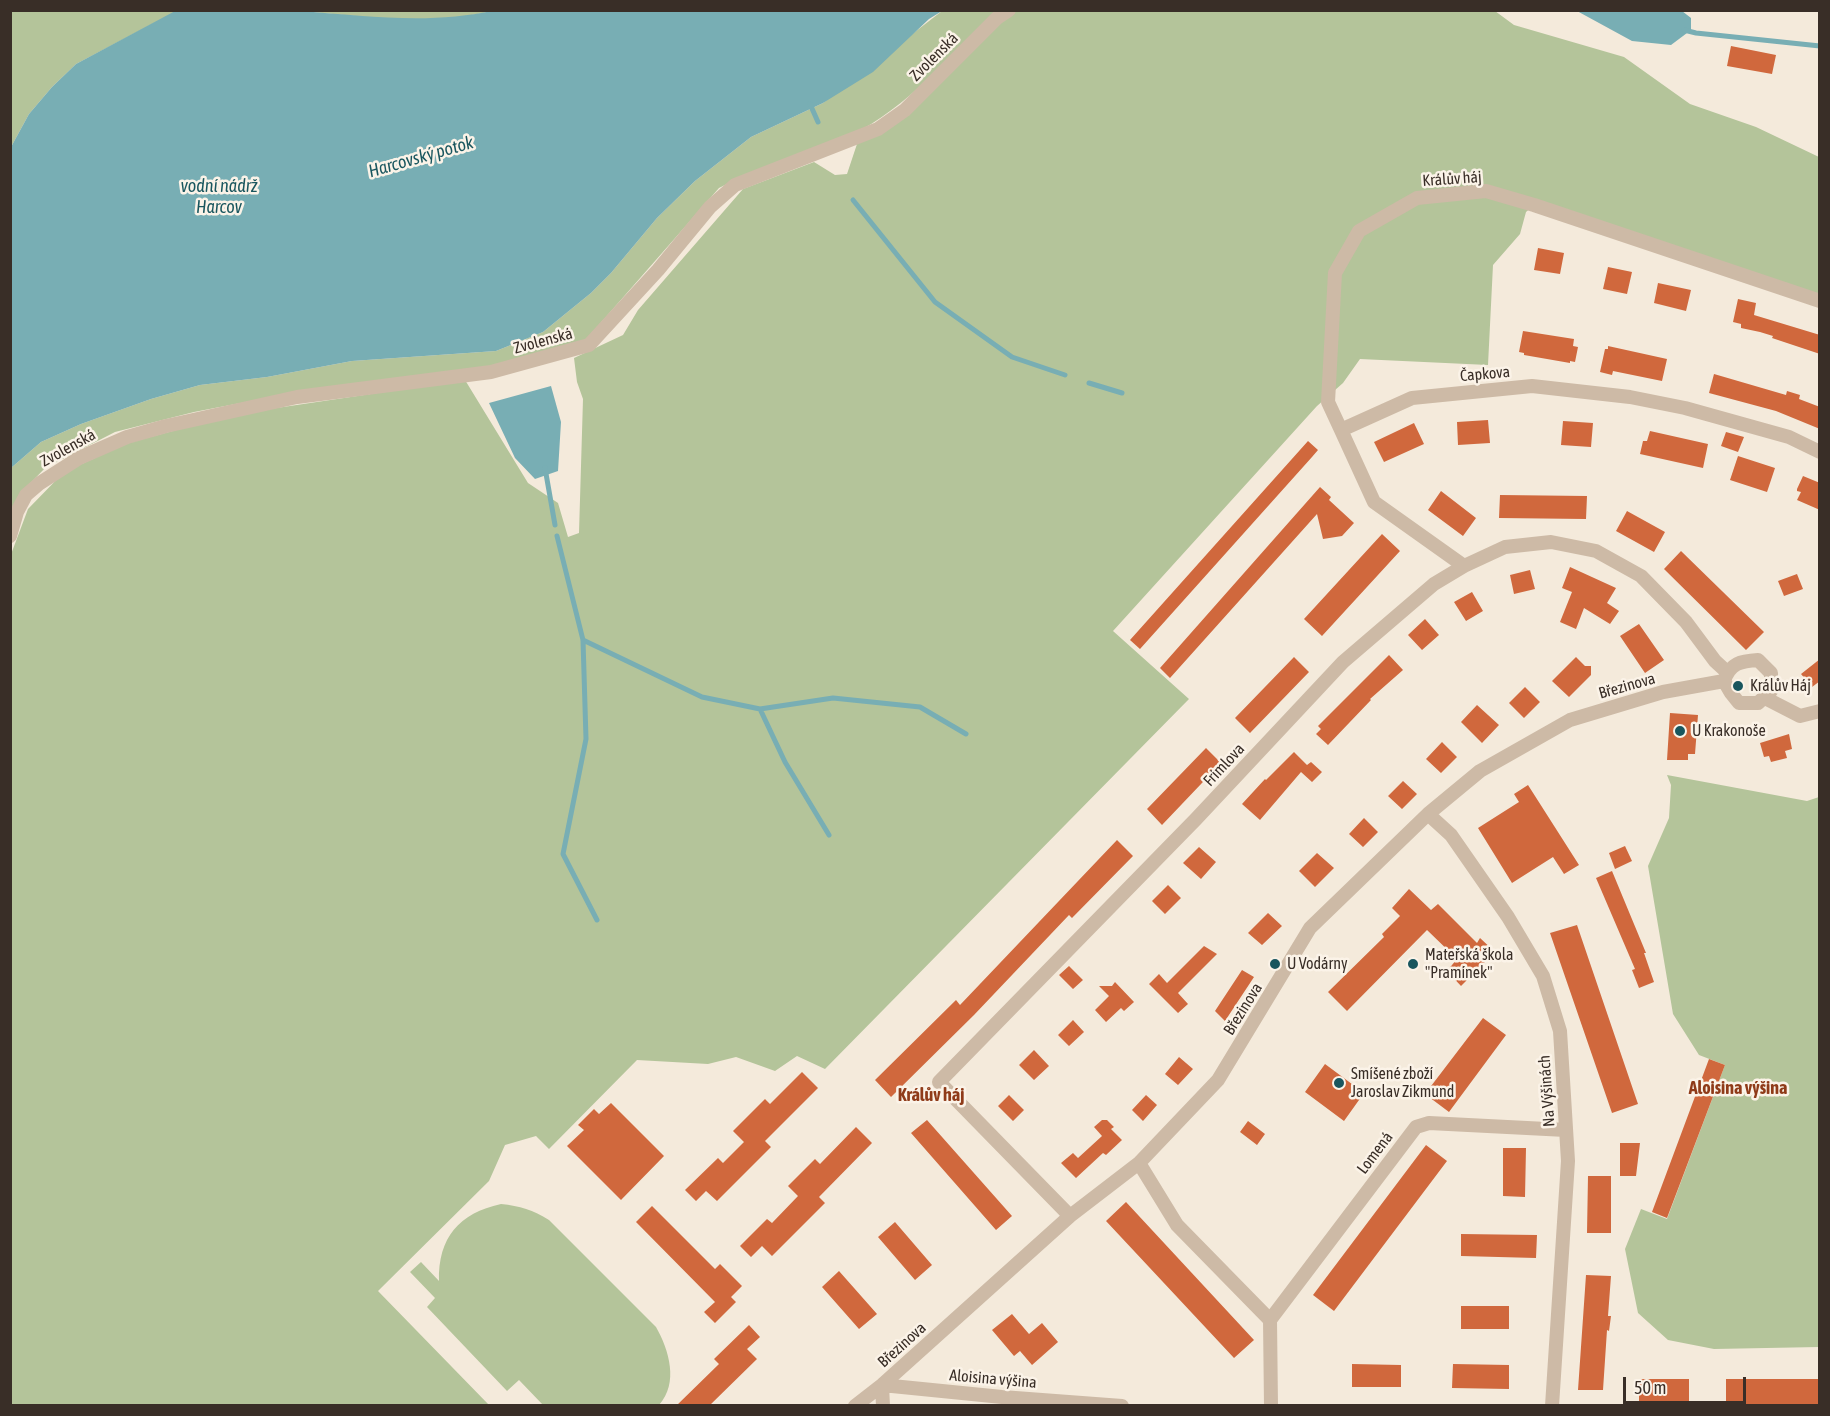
<!DOCTYPE html>
<html>
<head>
<meta charset="utf-8">
<style>
  body { margin:0 }
  #map { position:relative; width:1830px; height:1416px; overflow:hidden; background:#f4eadb; font-family:"Asap Condensed",sans-serif }
  canvas { display:block }
  .frame { position:absolute; inset:0; border:12px solid #392e27; pointer-events:none }
  .scale { position:absolute; left:1623px; top:1377px; width:123px; height:27px; box-sizing:border-box; border:3px solid #392e27; border-top:0; padding-left:8px; font-size:18px; line-height:21px; white-space:nowrap; color:#392e27; -webkit-text-stroke:4px #fbf3e8; paint-order:stroke }
</style>
</head>
<body>
<div id="map">
<canvas width="1830" height="1416"></canvas>
<div class="frame"></div>
<div class="scale">50 m</div>
</div>
<script>
const c = document.querySelector('canvas').getContext('2d');
c.lineJoin = 'round';
function paint(path, color) {
  c.fillStyle = color;
  c.fill(path, 'evenodd');
}
function trace(path, color, width, dash) {
  c.strokeStyle = color;
  c.lineWidth = width;
  c.lineCap = dash ? 'butt' : 'round';
  c.setLineDash(dash || []);
  c.stroke(path);
}
function label(font, color, halo, rows, align = 'center') {
  c.font = font + ' "Asap Condensed",sans-serif';
  c.lineWidth = 5;
  c.setLineDash([]);
  c.textBaseline = 'middle';
  c.strokeStyle = halo;
  c.fillStyle = color;
  for (const [text, x, y, turn = 0] of rows) {
    c.save();
    c.translate(x, y);
    c.rotate((+turn || 0) * Math.PI / 180);
    c.textAlign = isNaN(turn) ? turn : align;
    if (halo) c.strokeText(text, 0, 0);
    c.fillText(text, 0, 0);
    c.restore();
  }
}
const green = new Path2D(`
  M11,11h166l-101,53 -24,23 -23,27 -18,33z
  M300,11h195l-47,8h-60z
  M942,11h55c-44,42 -91,98 -146,124 -44,19 -90,30 -132,53l-135,154 -94,24 -192,26 -104,20 -79,20 -70,36 -22,23 -12,19v-42l30,-26 40,-18 70,-25 49,-14 67,-8 85,-16 144,-10 47,-19 48,-39 20,-20 46,-55 38,-37 56,-44 72,-34z
  M1015,11h480l19,14 110,32 66,47 66,23 63,30v144l-285,-96 -8,7 -6,22 -27,31 -5,100 -128,-6 -17,24 -26,23 -204,225 76,68 -364,370 -28,-13 -22,15 -39,-14 -28,7 -71,-4 -88,89 -13,-13 -31,9 -16,36 -111,110 111,114h-478l-1,-848 18,-48 36,-37 64,-29 108,-29 229,-34 63,103 30,20 10,34 11,-4 4,-134 -6,-17 -3,-24 49,-23 15,-25 105,-121 71,-27 21,13 12,-1 10,-30 141,-121z
  M1667,775l140,26 12,-4v550l-105,2 -46,-9 -30,-27 -13,-64 16,-40 26,10 58,-154 -26,-10 -26,-41 -25,-148 21,-48 2,-33z
  M501,1204c19,2 32,6 48,16l107,107c13,23 23,56 3,78h-116l-24,-25 -12,11 -80,-84 8,-9 -25,-26 11,-10 18,19c-1,-43 20,-68 62,-77z`);
const water = new Path2D(`
  M177,10c41,0 84,-3 125,1 65,5 129,14 193,-1l447,1 -13,8 -56,53 -50,31 -72,34 -56,44 -38,37 -46,55 -20,20 -48,39 -47,19 -144,10 -85,16 -67,8 -49,14 -70,25 -40,18 -30,26v-321l18,-33 23,-27 24,-23z
  M1577,11h105l9,7v12l-20,15 -39,-4z
  M551,386l10,36 -3,49 -23,8 -20,-21 -26,-55z`);
const stream = new Path2D(`
  M1684,30l12,3 124,13
  M810,104l8,18
  M853,200l82,102 77,55 53,18
  M1089,383l33,10
  M545,468l10,57
  M557,536l26,104 3,99 -23,115 34,66
  M583,640l119,57 58,12 25,53 44,73
  M760,709l73,-11 87,9 46,27`);
const building = new Path2D(`
  M1731,46l45,9 -4,19 -45,-8z
  M1538,248l26,5 -4,21 -26,-4z
  M1608,267l24,5 -5,22 -24,-5z
  M1658,283l33,7 -5,21 -32,-8z
  M1738,299l18,4 -2,12 66,20v19l-48,-16 1,-2 -13,-4 -19,-4v-4l-8,-2z
  M1523,331l51,8 -1,7 5,1 -3,15 -5,-1v2l-46,-8v-2l-5,-1z
  M1608,346l59,13 -5,22 -49,-10 -1,4 -12,-3 5,-23h3z
  M1714,374l72,21 1,-4 13,4 -1,4 21,8v22l-44,-18 -67,-18z
  M1488,420l2,23 -32,2 -1,-23z
  M1563,421l30,2 -2,24 -30,-2z
  M1414,423l10,21 -40,18 -10,-20z
  M1650,431l58,13 -5,24 -63,-14 3,-13h4z
  M1726,432l18,5 -6,15 -17,-6z
  M1308,441l10,9 -6,7 -172,192 -10,-9z
  M1738,456l37,12 -8,24 -37,-12z
  M1803,476l17,7v27l-23,-10 4,-8 -4,-1v-2z
  M1320,487l11,10 -2,3 25,23 -12,13 -19,3 -6,-25 -147,164 -10,-10z
  M1441,491l35,27 -13,18 -35,-26z
  M1500,495l87,1 -1,23 -87,-1z
  M1627,511l38,21 -11,20 -38,-21z
  M1382,534l18,17 -78,85 -18,-17z
  M1681,551l83,81 -18,18 -82,-81z
  M1570,567l46,21 -9,15 12,8 -9,13 -26,-16 -8,21 -16,-7 12,-30 -10,-4z
  M1530,570l5,19 -21,5 -4,-19z
  M1797,574l6,15 -19,7 -6,-15z
  M1472,592l11,19 -17,10 -12,-19z
  M1425,619l14,16 -17,15 -14,-15z
  M1639,624l25,36 -19,13 -25,-37z
  M1389,655l14,15 -33,29 1,1 -43,45 -12,-11 5,-5 -3,-3z
  M1294,657l15,15 -59,61 -15,-15z
  M1576,657l9,9h6v9l-22,22 -17,-16z
  M1820,659v22l-8,6 -11,-13z
  M1525,687l15,15 -16,16 -15,-15z
  M1477,705l22,20 -17,18 -21,-21z
  M1670,713l28,2 -3,39h-7v6h-21z
  M1789,734l3,15 -7,2 2,7 -16,4 -2,-6 -5,1 -4,-14z
  M1442,742l15,15 -16,16 -15,-14z
  M1206,748l15,15 -59,62 -15,-16z
  M1294,752l13,13 4,-3 11,10 -10,10 -11,-10 -41,48 -18,-16 23,-25 1,1z
  M1403,781l14,13 -15,15 -14,-13z
  M1528,785l51,80 -15,9 -11,-17 -41,26 -34,-55 41,-26 -5,-8z
  M1364,818l14,14 -15,15 -14,-13z
  M1117,840l16,16 -61,62 -3,-3 -95,100 -83,82 -16,-17 81,-80 4,5z
  M1625,846l7,15 -17,8 -6,-16z
  M1199,847l17,15 -15,17 -18,-16z
  M1317,853l17,15 -19,19 -16,-16z
  M1612,871l34,82h-2l10,29 -15,6 -7,-18 3,-1 -39,-91z
  M1168,885l13,13 -16,16 -13,-13z
  M1409,889l22,21 7,-6 39,39 3,-5 15,14 -34,34 -14,-15 10,-12 -30,-29 -80,81 -19,-19 56,-55 -2,-3 18,-18 -8,-8z
  M1268,913l14,13 -20,19 -14,-12z
  M1577,925l61,179 -26,9 -62,-180z
  M1204,946l13,8 -39,39 10,11 -10,9 -29,-29 10,-10 8,9z
  M1069,966l14,14 -10,9 -14,-14z
  M1242,970l12,7 -29,44 -10,-10z
  M1115,982l19,20 -10,9 -3,-3 -15,14 -11,-12 14,-14 -10,-10h13z
  M1483,1018l23,17 -57,77 -24,-18z
  M1073,1020l11,12 -15,14 -11,-11z
  M1034,1050l15,16 -15,14 -15,-15z
  M1179,1057l14,12 -15,16 -13,-11z
  M1709,1059l16,6 -58,153 -15,-6z
  M1325,1064l39,29 -20,28 -39,-29z
  M802,1072l16,16 -53,53 6,6 -54,54 -11,-10 -10,10 -11,-11 33,-32 5,5 21,-21 -11,-11 32,-32 5,5z
  M1009,1095l15,15 -11,11 -15,-15z
  M1146,1095l11,10 -14,16 -11,-11z
  M611,1103l53,53 -43,44 -54,-54 17,-16 -6,-5 16,-16 5,5z
  M927,1120l85,96 -16,14 -85,-97z
  M1102,1120h5l7,7 -3,2 11,11 -16,15 -3,-2 -27,25 -15,-15 12,-10 5,5 24,-22 -8,-9z
  M1248,1121l17,13 -8,11 -17,-13z
  M856,1127l16,16 -53,54 6,6 -53,53 -10,-10 -11,11 -11,-11 27,-27 5,4 26,-27 -10,-10 27,-27 5,5z
  M1620,1143h20l-4,33h-16z
  M1426,1145l21,16 -113,150 -21,-16z
  M1503,1148h23l-1,49 -22,-1z
  M1588,1176h23v57h-24z
  M1126,1202l128,138 -20,18 -128,-137z
  M652,1206l63,63 5,-5 22,22 -11,11 5,5 -21,21 -11,-11 11,-10 -79,-80z
  M895,1222l37,43 -17,15 -37,-43z
  M1461,1234l76,1 -1,23 -75,-2z
  M839,1271l38,43 -18,15 -37,-42z
  M1586,1275l25,1 -3,40h3l-2,15 -2,-1 -4,60h-25z
  M1461,1306h48v23h-48z
  M1012,1314l17,20 13,-11 16,19 -26,23 -12,-14 -6,5 -22,-26z
  M749,1325l11,12 -13,12 10,10 -48,47h-33l43,-42 -5,-5z
  M1352,1364l49,1v22h-49z
  M1453,1364l56,1v24l-57,-1z
  M1639,1379h50v24h-50z
  M1726,1379h94v26l-94,-1z`);
const minor = new Path2D(`
  M1341,430l71,-32 120,-12 98,11 55,11 104,29 31,15
  M10,536l7,-24 9,-17 14,-12 39,-25 48,-21 39,-11 131,-29 194,-25 98,-27 69,-75 52,-63 25,-22 143,-56 27,-19 92,-92 12,-8
  M1464,566l-90,-64 -33,-72 -13,-28 7,-129 24,-42 58,-33 69,-7 48,14 286,96
  M1758,660l13,13v18l-13,12h-19l-8,-10 -7,-12c6,-18 17,-20 34,-21z
  M1765,698l35,18 20,-5
  M1428,814l23,21 57,82 35,59 17,55 8,130 -16,245
  M1139,1163l38,62 93,95 1,86
  M1070,1216l-131,-134 257,-263 147,-157 91,-78 30,-18 41,-19 46,-5 45,9 45,25 45,46 29,39 12,11
  M1270,1320l146,-193 13,-4 137,7
  M882,1385l120,12 120,9
  M882,1385l1,21
  M855,1406l27,-21 188,-169 69,-53 79,-83 92,-152 118,-114 52,-43 90,-51 93,-28 61,-11`);
const markers = [
  [1738,686,6,"#19565e"],
  [1680,731,6,"#19565e"],
  [1275,964,6,"#19565e"],
  [1413,964,6,"#19565e"],
  [1339,1083,6,"#19565e"]
];
const streetNames = [
  ["Zvolenská",934,57,-45],
  ["Králův háj",1452,179,-4],
  ["Zvolenská",543,341,-15],
  ["Čapkova",1485,374,-5],
  ["Zvolenská",68,448,-29],
  ["Březinova",1627,686,-16],
  ["Frimlova",1224,765,-47],
  ["Březinova",1243,1009,-58],
  ["Na Výšinách",1547,1091,-94],
  ["Lomená",1375,1153,-53],
  ["Březinova",902,1345,-42],
  ["Aloisina výšina",993,1379,5]
];
const poiNames = [
  ["Králův Háj",1750,686],
  ["U Krakonoše",1692,731],
  ["Mateřská škola",1425,955],
  ["\"Pramínek\"",1425,973],
  ["U Vodárny",1287,964],
  ["Smíšené zboží",1351,1074],
  ["Jaroslav Zikmund",1351,1092]
];
const waterNames = [
  ["Harcovský potok",421,157,-16],
  ["vodní nádrž",219,186],
  ["Harcov",219,207]
];
const neighbourhoodNames = [
  ["Aloisina výšina",1738,1088],
  ["Králův háj",931,1095]
];
paint(green, '#b4c49a');
paint(water, '#78aeb4');
trace(stream, '#78aeb4', 5);
paint(building, '#d0683d');
trace(minor, '#cdbaa6', 14);
for (const [x, y, r, color] of markers) {
  const dot = new Path2D();
  dot.arc(x, y, r, 0, 2 * Math.PI);
  c.fillStyle = color;
  c.fill(dot);
  trace(dot, '#fbf3e8', 2);
}
label('16px', '#392e27', '#fbf3e8', streetNames);
label('16px', '#392e27', '#fbf3e8', poiNames, 'left');
label('italic 18px', '#19565e', '#fbf3e8', waterNames);
label('bold 18px', '#8f3b19', '#fbf3e8', neighbourhoodNames);
</script>
</body>
</html>
